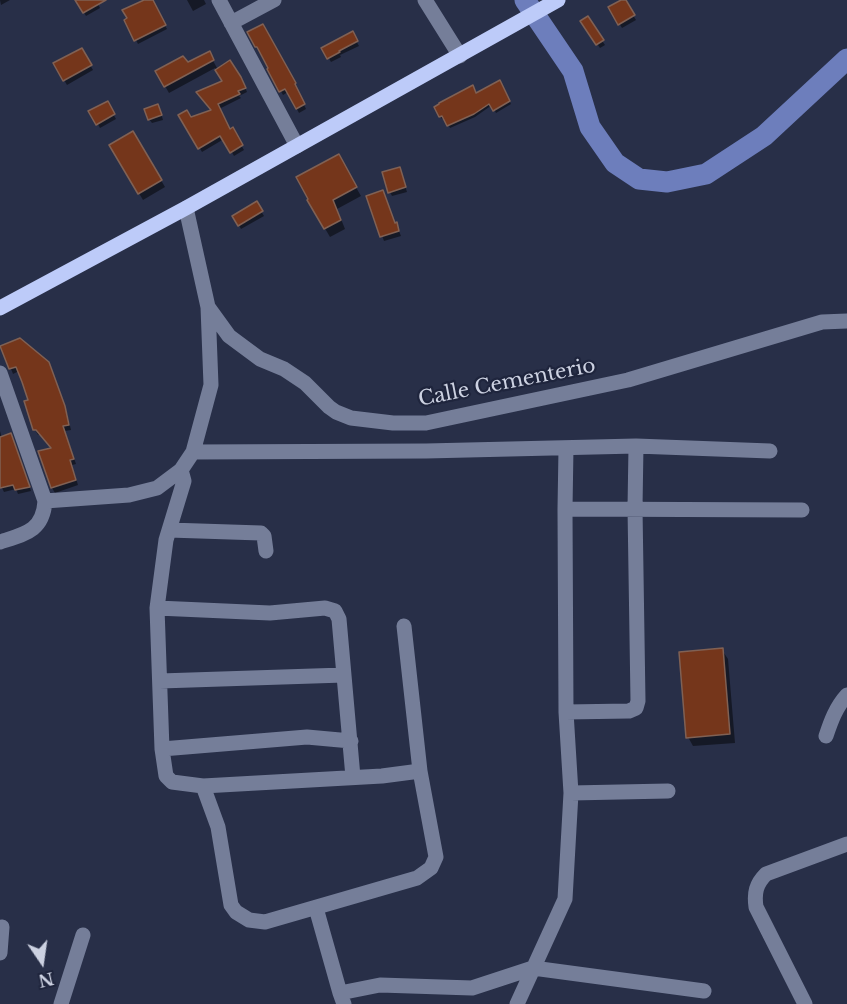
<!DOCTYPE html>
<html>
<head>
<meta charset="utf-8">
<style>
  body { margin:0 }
  #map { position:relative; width:847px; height:1004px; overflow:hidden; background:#282f48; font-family:"Libre Baskerville",serif }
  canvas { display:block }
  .north { position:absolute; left:12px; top:932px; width:60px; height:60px; -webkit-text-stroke:4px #1f253d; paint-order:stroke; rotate:167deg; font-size:16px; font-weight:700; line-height:24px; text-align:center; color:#ccd1e1 }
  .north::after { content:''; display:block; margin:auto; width:21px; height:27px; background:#ccd1e1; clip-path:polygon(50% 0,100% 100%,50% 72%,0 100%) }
</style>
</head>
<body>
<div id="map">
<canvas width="847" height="1004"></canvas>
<div class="north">N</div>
</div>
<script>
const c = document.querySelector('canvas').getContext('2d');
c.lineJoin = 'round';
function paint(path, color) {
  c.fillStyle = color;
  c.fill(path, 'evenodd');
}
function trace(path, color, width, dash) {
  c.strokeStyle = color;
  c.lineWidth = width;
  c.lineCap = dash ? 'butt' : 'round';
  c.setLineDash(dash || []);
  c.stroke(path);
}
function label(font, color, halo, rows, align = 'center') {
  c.font = font + ' "Libre Baskerville",serif';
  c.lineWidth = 4.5;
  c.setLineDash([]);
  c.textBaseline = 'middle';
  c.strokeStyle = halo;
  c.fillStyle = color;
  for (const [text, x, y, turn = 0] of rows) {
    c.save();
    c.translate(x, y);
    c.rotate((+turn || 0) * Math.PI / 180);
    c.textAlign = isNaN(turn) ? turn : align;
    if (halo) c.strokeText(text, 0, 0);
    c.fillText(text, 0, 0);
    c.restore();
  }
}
const shadow = new Path2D(`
  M0,0h10l-9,5z
  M77,0h19l4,8 -14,8z
  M147,0h4l16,29 -29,15 -12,-24z
  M187,0h17l2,4 -13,7z
  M624,0l12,20 -14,8 -12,-20z
  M587,18l18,27 -5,3 -18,-26z
  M352,33l7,13 -19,9 1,2 -10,5 -8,-14z
  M82,50l11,20 -26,15 -12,-21z
  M209,53l9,17 25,12 4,10 -8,4 2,2 -22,11 10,21 3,-1 12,21 -10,6 -10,-17 -22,13 -22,-37 11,4 22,-8 11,-29 -9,-14 -46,25 -12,-21 31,-8z
  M269,70l27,18 10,21 -7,4 -11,-21 -5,3z
  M500,82l11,22 -15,9 -4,-8 -17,12 -25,11 -5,-10 -3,1 -6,-11 40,-13z
  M107,103l9,16 -16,9 -9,-16z
  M160,110l3,10 -11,3 -3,-4z
  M133,133l32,54 -22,13 -32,-54z
  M338,156l23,40 -24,13 8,20 -15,8 -21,-36z
  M401,173l6,19 -15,4 -2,-4z
  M368,197l28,27 5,12 -17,5z
  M256,203l8,13 -23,13 -7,-13z
  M2,346l50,24 15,43 4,17 -6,1 11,33 -4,1 6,20 -23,8 -3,-5 -12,-36 12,-3 -12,-15 -2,1 -3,-5 -5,-29 -11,-30 -6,3z
  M0,431l2,7h10l19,53 -13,3 -2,-5 -12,3 -2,-4 -2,-5z
  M722,650l6,9 7,84 -42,3 -5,-9z`);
const river = new Path2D(`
  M525,0l48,71 17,56 25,36 24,16 28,3 39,-8 58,-38 83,-77`);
const building = new Path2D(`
  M75,0h31l-23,13z
  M144,0h9l13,25 -32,16 -10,-21 3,-2 -5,-8z
  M621,0h5l9,15 -17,10 -10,-18z
  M588,16l16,24 -8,5 -16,-24z
  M263,24l33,59 -1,1 10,20 -9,5 -11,-20 -6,3 -12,-23 1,-1 -11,-21h-2l-8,-15z
  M353,31l5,10 -19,10 1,1 -13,7 -6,-11z
  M82,48l10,17 -29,16 -10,-18z
  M210,51l4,9 -50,27 -9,-16 28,-15 5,6z
  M230,60l11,17 5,11 -8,3 2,3 -22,10 12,25 3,-2 10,18 -13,8 -10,-17 -22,13 -20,-34 9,-5 4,7 20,-7 -15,-18 26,-11 -7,-11z
  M500,80l10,21 -17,10 -4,-7 -15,10 -27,12 -5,-10 -3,1 -5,-10 5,-3v-1l34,-18 3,8z
  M108,101l7,13 -19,11 -8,-14z
  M158,104l4,11 -14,5 -4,-11z
  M133,131l29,49 -24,14 -29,-49z
  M339,154l18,33 -24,13 8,20 -17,9 -17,-29 1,-1 -12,-22z
  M400,167l6,20 -18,6 -6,-21z
  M383,190l12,33 2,-1 2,9 -19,6 -14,-41z
  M257,201l6,10 -25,15 -6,-10z
  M20,338l29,24 16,44 4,19 -6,1 11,33 -4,1 6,20 -25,8 -13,-37 13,-3 -15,-18h-3l-9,-29 4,-1 -6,-18 -6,-15 -7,2 -9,-23z
  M11,433l19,54 -15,3 -2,-5 -13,3v-51z
  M723,648l7,86 -44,4 -7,-86z`);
const minor = new Path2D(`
  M219,0l78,146
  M425,0l35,56
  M231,23l43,-23
  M186,208l22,99 3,78 -18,67
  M208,307l21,29 31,23 24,10 21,14 24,24 7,5 15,6 42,5h33l202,-43 194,-58 25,-1
  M0,373l45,128c-2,30 -20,33 -45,41
  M181,470l3,11 -18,59 -9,68 5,141 4,27 6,6 31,4 179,-10 38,-5
  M45,501l84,-6 28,-7 24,-18 12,-18 233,-1 210,-5 134,5
  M565,509l237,1
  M169,530l92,3 3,3 2,15
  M157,608l113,5 55,-5 10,3 4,8 14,158
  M160,681l184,-6
  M566,712l63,-1 7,-3 2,-7 -3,-193 1,-62
  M826,736c5,-15 10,-29 21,-41
  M162,749l145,-12 44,4
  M203,786l15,41 13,78 5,7 13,8 16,2 152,-44 14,-10 5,-11 -16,-86 -16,-145
  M571,793l97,-2
  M316,908l24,85
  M0,953l2,-26
  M61,1004l22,-69
  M344,1004l-4,-11 40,-8 92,3 61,-20 171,23
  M517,1004l48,-105 6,-106 -5,-81 -1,-203 1,-61
  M805,1004l-49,-97c-2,-14 0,-23 10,-33l81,-30`);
const major = new Path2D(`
  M0,308l186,-100 372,-208`);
const streetNames = [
  ["Calle Cementerio",507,383,-11]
];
paint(shadow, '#0007');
trace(river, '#6d7ebc', 21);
paint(building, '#75361b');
trace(building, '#806154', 1.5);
trace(minor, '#757e99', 15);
trace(major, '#bdcbf9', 15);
label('20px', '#ccd1e1', '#1f253d', streetNames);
</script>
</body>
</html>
